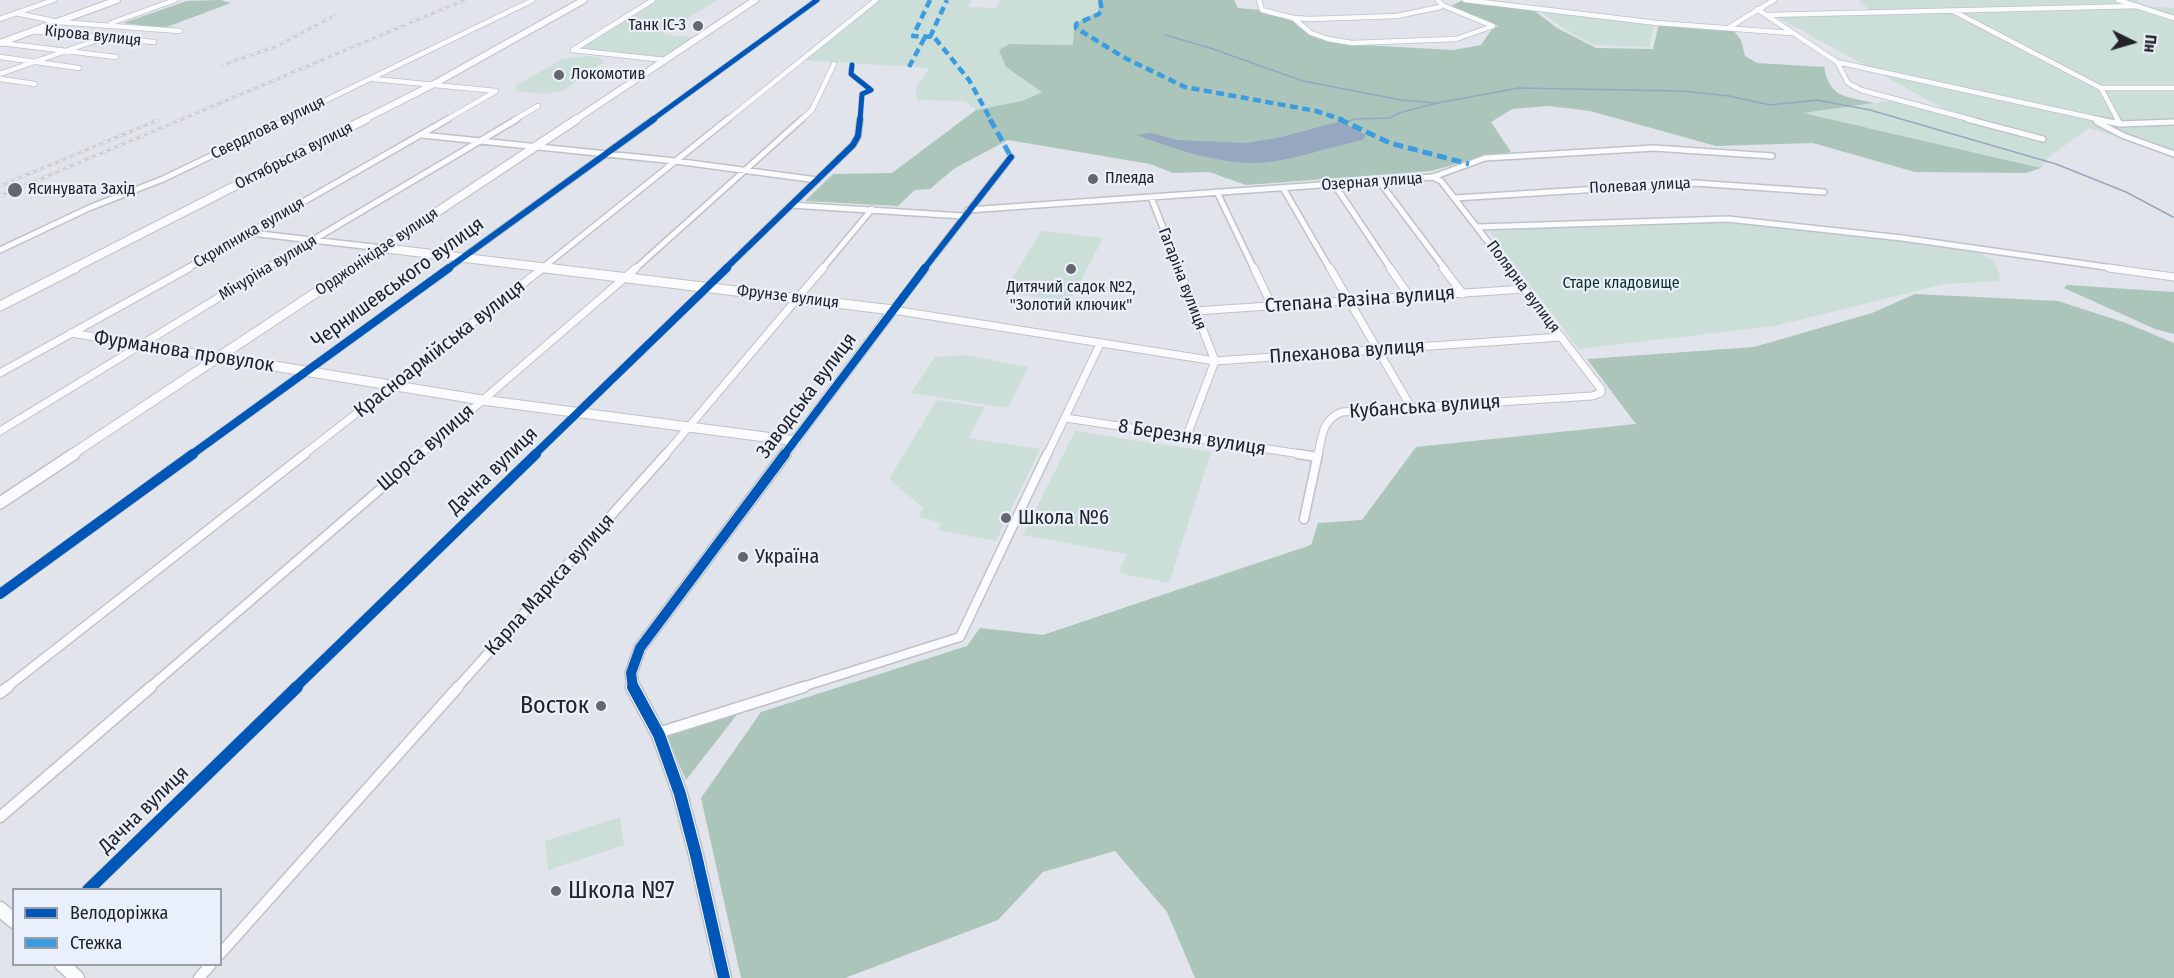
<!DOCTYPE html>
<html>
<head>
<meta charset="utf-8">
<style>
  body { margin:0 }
  #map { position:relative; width:2174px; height:978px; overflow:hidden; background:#e1e4ea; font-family:"Fira Sans Condensed",sans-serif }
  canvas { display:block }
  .legend { position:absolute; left:12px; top:888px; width:210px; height:78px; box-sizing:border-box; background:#eaf0fb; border:2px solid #9a9ea6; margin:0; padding:8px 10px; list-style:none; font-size:18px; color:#212327 }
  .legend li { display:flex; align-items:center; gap:12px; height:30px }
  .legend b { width:30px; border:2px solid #9a9ea6 }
  .north { position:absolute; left:2102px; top:12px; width:60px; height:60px; -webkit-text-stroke:4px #eaf0fb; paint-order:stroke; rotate:95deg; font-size:16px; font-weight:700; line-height:24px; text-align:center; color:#212327 }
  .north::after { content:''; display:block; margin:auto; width:21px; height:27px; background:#212327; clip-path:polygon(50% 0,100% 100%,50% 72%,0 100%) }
</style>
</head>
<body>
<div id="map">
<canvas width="2174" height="978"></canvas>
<ul class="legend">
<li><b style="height:8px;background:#0057b8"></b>Велодоріжка</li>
<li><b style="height:8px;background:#3c9ce0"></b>Стежка</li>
</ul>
<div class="north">Пн</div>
</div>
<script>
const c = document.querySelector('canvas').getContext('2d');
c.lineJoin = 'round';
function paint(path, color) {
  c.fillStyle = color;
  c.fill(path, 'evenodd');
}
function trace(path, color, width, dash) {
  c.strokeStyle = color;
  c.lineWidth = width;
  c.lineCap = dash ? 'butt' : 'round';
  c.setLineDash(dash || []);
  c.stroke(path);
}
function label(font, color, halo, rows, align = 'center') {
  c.font = font + ' "Fira Sans Condensed",sans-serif';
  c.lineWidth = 4.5;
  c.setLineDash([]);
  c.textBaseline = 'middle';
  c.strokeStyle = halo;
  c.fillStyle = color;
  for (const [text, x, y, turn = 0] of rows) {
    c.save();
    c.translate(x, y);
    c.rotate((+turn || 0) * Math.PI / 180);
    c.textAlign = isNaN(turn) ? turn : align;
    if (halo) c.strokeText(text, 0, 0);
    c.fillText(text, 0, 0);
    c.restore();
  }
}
const green = new Path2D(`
  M658,0h59l-54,34 33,4 -31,21 -80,-7 -6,-4z
  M877,0h94l-2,7 28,1 3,-8h99l-1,12 -24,12 -1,21 -63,-1 -4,23 37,24 -21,10 -46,9 -11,-9 -48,-1 -1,-12 14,-20 -127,-8z
  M1859,0h279l1,6 35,2v146l-85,-26 -40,29 -8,11 -240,-55 97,-13 59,16 -180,-99 97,-2z
  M1539,10l116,12 -6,25 -55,-2 -30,-16z
  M586,56l14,2 4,4 -42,29 -16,3 -29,-3 -1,-5 46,-27z
  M1729,221l244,29 21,11 6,14 -1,6 -54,3 -171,42 -195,23 -91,-119z
  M1041,231l62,7 -33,63 -66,-8z
  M967,355l61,12 -20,41 -97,-15 24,-36z
  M937,400l48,7 -17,31 72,11 -44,92 -58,-11 4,-7 -23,-6 4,-9 -34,-29z
  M1075,431l136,21 -42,131 -50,-10 7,-19 -103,-19z
  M620,817l4,28 -76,25 -3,-29z`);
const forest = new Path2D(`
  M220,0l11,3 -67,25 -41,-5 64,-22z
  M1099,0h135l4,8 23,2 29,8 10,10 43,16 110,6 28,-5 11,-16 6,-3 -47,-20 10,-5 71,8 25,19 39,20 57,1 6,-25 75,7 7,9 4,16 12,7 67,4c6,32 22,29 50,36l-71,10 238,55 -15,5 -111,-1 -102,-29 -97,3 -126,-35 -41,-5 -37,3 -21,13 20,30 -26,4 -54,15 -185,14 -37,-13 -36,1 -23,-9 -142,-24 -53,28 -25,21 -15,1 -17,16 -93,-5 28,-27 59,-1 84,-63 46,-9 20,-9 -36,-25 -7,-17 11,-6 63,1 1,-21 24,-12z
  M2067,285l107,7v42l-19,-5 -91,-41z
  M1915,294l143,7 68,22 48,20v635h-979l-28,-66 -52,-61 -72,21 -45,48 -153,58h-104l-40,-180 60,-86 206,-66 13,-18 63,7 268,-90 7,-22 44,-3 54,-73 220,-23 -49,-65 167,-12 118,-34z
  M739,712l-53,68 -19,-44z`);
const water = new Path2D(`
  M1338,122l6,1 22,12 -3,5c-36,7 -72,22 -109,23 -40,0 -82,-15 -118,-28l15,-2 27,7 67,3 32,-5z`);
const stream = new Path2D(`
  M1165,35l45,13 93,33 98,19 34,3
  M1344,123l11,-4 35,-1 9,-5 38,-10 82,-15 162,3 48,5 41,9 47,-5 53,10 186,54 70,28 47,25`);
const streetFar4 = new Path2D(`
  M653,0l-80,50 92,10
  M1259,0l3,10 31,8 17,1 87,-3 43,-9 2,-2 -4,-5
  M1465,0l192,23 134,10
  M2118,0l56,18
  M1757,9l80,53 11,21 13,7 112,30
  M1953,11l148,77 17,32
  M16,13l42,9 122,9
  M1766,15l373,-9
  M1293,18l18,15 17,6 24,4 104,-4 37,-13 -51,-21
  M0,19l54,-19
  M111,23l64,-23
  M1728,28l46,-28
  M32,31l122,11
  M1,43l115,14
  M0,57l79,11
  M1837,62l265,58
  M852,65l-1,9 20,16 -9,4 -2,26
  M0,74l100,-35
  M0,79l35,5
  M374,79l122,12
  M2101,88h73
  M285,120l248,-120
  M446,120l50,-29
  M514,120l24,-14
  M652,120l165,-120
  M727,120l149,-120
  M801,120l11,-10 22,-46`);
const streetFar3 = new Path2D(`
  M1967,119l76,20
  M2095,119l25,5 54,-2
  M2117,119l3,5
  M2097,122l27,14 50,18
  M422,135l253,26 142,19
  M1433,177l8,4 68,88
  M1379,181l66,88
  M1334,184l57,85
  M1283,188l47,81
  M1217,192l37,77
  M1151,197l28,72
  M1455,198l240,-15 129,9
  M791,205l172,11
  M968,210l465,-33 52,-19 169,-10 118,8
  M1477,227l251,-8 174,19 218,31
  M251,233l131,15
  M0,250l89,-42 74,-29 125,-60
  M186,269l262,-150
  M264,269l253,-150
  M447,269l207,-150
  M541,269l187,-150
  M635,269l167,-150
  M725,269l128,-124 5,-9 2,-17
  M822,269l50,-60
  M924,269l87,-112`);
const streetFar2 = new Path2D(`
  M1179,268l36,93
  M1254,268l18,38
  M1330,268l81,139
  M1390,268l20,29
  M1443,268l20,26
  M2109,268l65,9
  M893,310l322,51
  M893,310l33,-42
  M1194,311l331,-22
  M71,333l148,24
  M0,373l189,-105
  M1066,418l241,37
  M0,431l267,-163
  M1186,438l29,-77 346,-24
  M191,455l258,-187
  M303,455l240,-187
  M419,455l217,-187
  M534,455l193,-187
  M665,455l158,-187
  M1047,455l53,-111
  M1318,455c4,-18 4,-36 24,-43l250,-16 9,-3v-4l-93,-121`);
const streetFar1 = new Path2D(`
  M1298,454l19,3
  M1304,519l14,-65
  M0,594l193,-140
  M6,688l299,-234
  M149,688l272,-234
  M295,688l241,-234
  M457,688l209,-234
  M799,688l161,-51 87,-183`);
const street = new Path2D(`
  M0,693l8,-6
  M658,733l146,-46
  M0,817l151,-130
  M88,890l209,-203
  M220,954l238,-267
  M199,978l12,-14`);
const secondaryFar4 = new Path2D(`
  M0,43l117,-43
  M363,120l71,-36 150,-84
  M575,120l180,-120`);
const secondaryFar3 = new Path2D(`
  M382,248l175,21
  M72,269l294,-150
  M351,269l226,-150`);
const secondaryFar2 = new Path2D(`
  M545,268l348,42 -109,145
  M0,306l75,-38
  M219,357l263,43 314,41
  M71,455l282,-187`);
const secondaryFar1 = new Path2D(`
  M0,503l74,-49
  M633,688l-2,-15 9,-25 145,-194`);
const secondary = new Path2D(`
  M633,687l26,48 21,59 16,61 28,123
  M0,909l14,12
  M62,964l15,14`);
const rail = new Path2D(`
  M223,65l54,-19 57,-30
  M0,186l158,-66
  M0,196l464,-196`);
const quietFar1 = new Path2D(`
  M930,0l-17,36 21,1 35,43 22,40
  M1100,0l2,10 -3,4 -23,10v4l49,30 60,29 131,24 27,9
  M930,37l17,-37
  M909,67l16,-30`);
const quiet = new Path2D(`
  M990,119l21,38
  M1339,119l51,24 79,21`);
const cyclewayFar4 = new Path2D(`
  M852,65l-1,9 20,16 -9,4 -2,26
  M652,120l165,-120`);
const cyclewayFar3 = new Path2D(`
  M447,269l207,-150
  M725,269l128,-124 5,-9 2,-17
  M924,269l87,-112`);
const cyclewayFar2 = new Path2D(`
  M191,455l258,-187
  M534,455l193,-187
  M784,455l141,-187`);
const cyclewayFar1 = new Path2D(`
  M0,594l193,-140
  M295,688l241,-234
  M633,688l-2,-15 9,-25 145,-194`);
const cycleway = new Path2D(`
  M633,687l26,48 21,59 16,61 28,123
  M88,890l209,-203`);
const markers = [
  [698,26,6,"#64676b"],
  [559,75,6,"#64676b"],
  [1093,179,6,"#64676b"],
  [15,190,8,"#64676b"],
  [1071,269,6,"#64676b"],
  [1006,518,6,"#64676b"],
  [743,557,6,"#64676b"],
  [601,706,6,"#64676b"],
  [556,891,6,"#64676b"]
];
const farPoinames = [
  ["Танк ІС-3",686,26,"right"],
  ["Локомотив",571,75],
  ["Плеяда",1105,179],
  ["Ясинувата Захід",28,190],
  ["Дитячий садок №2,",1071,288,"center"],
  ["\"Золотий ключик\"",1071,306,"center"]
];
const farStreetnames = [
  ["Кірова вулиця",93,36,6],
  ["Свердлова вулиця",268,128,-26],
  ["Октябрьска вулиця",294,156,-27],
  ["Озерная улица",1372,182,-4],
  ["Полевая улица",1640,186,-3],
  ["Скрипника вулиця",249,233,-30],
  ["Орджонікідзе вулиця",377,252,-34],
  ["Мічуріна вулиця",268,268,-31],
  ["Гагаріна вулиця",1182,279,69],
  ["Полярна вулиця",1523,287,53],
  ["Фрунзе вулиця",788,297,7]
];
const farParknames = [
  ["Старе кладовище",1621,284]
];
const streetNames = [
  ["Чернишевського вулиця",398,283,-36],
  ["Степана Разіна вулиця",1360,300,-4],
  ["Красноармійська вулиця",440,349,-38],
  ["Фурманова провулок",184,352,9],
  ["Плеханова вулиця",1347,352,-4],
  ["Заводська вулиця",807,396,-53],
  ["Кубанська вулиця",1425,407,-4],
  ["8 Березня вулиця",1192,438,9],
  ["Щорса вулиця",426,448,-41],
  ["Дачна вулиця",493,471,-44],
  ["Карла Маркса вулиця",550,585,-48],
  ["Дачна вулиця",144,810,-44]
];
const poiNames = [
  ["Школа №6",1018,518],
  ["Україна",755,557]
];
const nearPoinames = [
  ["Восток",589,706],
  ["Школа №7",568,891,"left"]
];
paint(green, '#ccded8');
paint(forest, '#abc5bb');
paint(water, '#95a8c0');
trace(stream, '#95a8c0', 1.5);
trace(streetFar4, '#bfc2c7', 6);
trace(streetFar3, '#bfc2c7', 8);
trace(streetFar2, '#bfc2c7', 9);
trace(streetFar1, '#bfc2c7', 11);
trace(street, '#bfc2c7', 13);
trace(secondaryFar4, '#bfc2c7', 8);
trace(secondaryFar3, '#bfc2c7', 10);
trace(secondaryFar2, '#bfc2c7', 11);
trace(secondaryFar1, '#bfc2c7', 14);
trace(secondary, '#bfc2c7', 17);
trace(streetFar4, '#fafbfc', 4.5);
trace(streetFar3, '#fafbfc', 5);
trace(streetFar2, '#fafbfc', 7);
trace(streetFar1, '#fafbfc', 8);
trace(street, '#fafbfc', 10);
trace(secondaryFar4, '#fafbfc', 6);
trace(secondaryFar3, '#fafbfc', 8);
trace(secondaryFar2, '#fafbfc', 9);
trace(secondaryFar1, '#fafbfc', 11);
trace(secondary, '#fafbfc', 14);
trace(rail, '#cfd0d2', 3);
trace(rail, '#eaf0fb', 1.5, [4]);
trace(quietFar1, '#3c9ce0', 4.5, [8, 4.5]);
trace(quiet, '#3c9ce0', 5, [10, 5]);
trace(cyclewayFar4, '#0057b8', 5);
trace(cyclewayFar3, '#0057b8', 6);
trace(cyclewayFar2, '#0057b8', 8);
trace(cyclewayFar1, '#0057b8', 10);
trace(cycleway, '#0057b8', 12);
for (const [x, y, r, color] of markers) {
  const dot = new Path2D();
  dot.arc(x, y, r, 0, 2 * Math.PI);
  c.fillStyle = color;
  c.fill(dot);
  trace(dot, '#eaf0fb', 2);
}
label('16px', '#212327', '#eaf0fb', farPoinames, 'left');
label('16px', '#212327', '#eaf0fb', farStreetnames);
label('16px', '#0c3222', '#eaf0fb', farParknames);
label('20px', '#212327', '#eaf0fb', streetNames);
label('20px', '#212327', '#eaf0fb', poiNames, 'left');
label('24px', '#212327', '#eaf0fb', nearPoinames, 'right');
</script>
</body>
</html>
